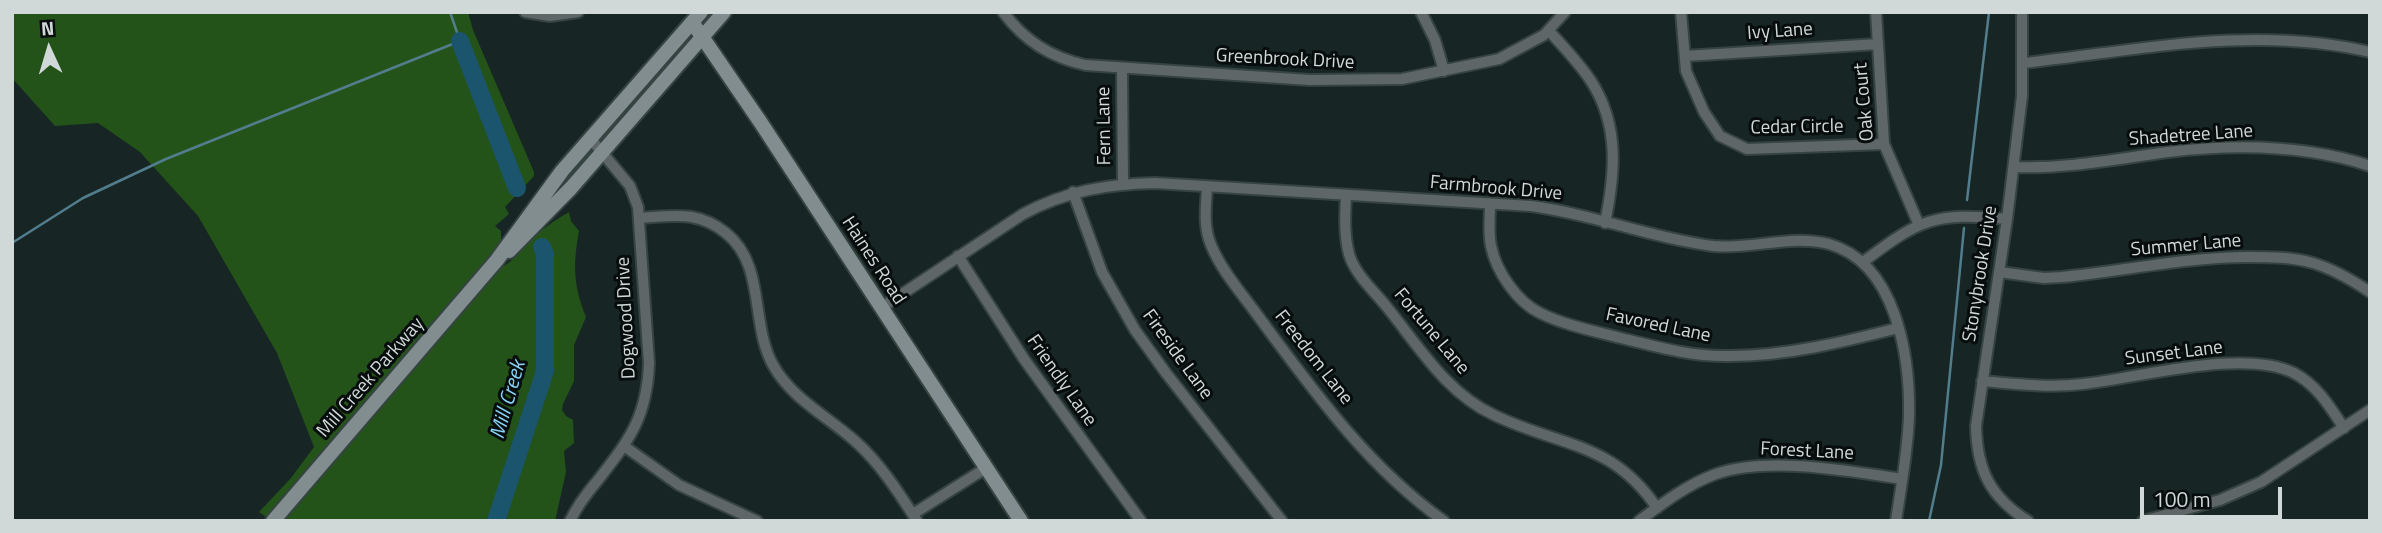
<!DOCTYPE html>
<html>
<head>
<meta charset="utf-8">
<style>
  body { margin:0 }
  #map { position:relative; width:2382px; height:533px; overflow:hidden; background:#172624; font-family:"Titillium Web",sans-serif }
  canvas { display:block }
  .frame { position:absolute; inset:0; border:14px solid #d0d9d8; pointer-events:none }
  .north { position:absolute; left:14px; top:14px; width:70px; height:70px; -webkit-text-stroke:5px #070d0c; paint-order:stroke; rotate:356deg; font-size:19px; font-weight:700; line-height:28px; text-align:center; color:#d0d9d8 }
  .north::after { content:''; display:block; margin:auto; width:24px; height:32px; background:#d0d9d8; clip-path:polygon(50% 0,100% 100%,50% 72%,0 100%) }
  .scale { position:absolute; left:2140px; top:487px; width:142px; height:32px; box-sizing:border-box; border:4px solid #d0d9d8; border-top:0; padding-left:9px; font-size:21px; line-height:24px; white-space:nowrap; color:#d0d9d8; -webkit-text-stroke:5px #070d0c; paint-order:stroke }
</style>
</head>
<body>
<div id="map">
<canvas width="2382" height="533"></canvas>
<div class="frame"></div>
<div class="north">N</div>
<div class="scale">100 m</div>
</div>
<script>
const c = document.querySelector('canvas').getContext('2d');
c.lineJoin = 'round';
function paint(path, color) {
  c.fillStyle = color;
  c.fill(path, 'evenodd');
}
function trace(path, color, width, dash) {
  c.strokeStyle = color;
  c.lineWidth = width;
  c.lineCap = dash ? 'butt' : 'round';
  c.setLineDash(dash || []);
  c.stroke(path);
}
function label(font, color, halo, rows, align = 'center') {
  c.font = font + ' "Titillium Web",sans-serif';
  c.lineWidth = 6;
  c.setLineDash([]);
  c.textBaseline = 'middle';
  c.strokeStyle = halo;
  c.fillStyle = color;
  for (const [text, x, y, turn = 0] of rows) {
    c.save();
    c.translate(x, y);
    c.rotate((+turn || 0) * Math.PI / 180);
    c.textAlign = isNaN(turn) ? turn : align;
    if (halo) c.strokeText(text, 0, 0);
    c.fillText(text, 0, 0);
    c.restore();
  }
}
const green = new Path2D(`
  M12,12h456l5,18 61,142v4l-29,31 4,7 -14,12 6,5v11l-9,29c21,-7 20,-13 35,-28 13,-12 26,-22 42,-31l2,9 8,10c-6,33 -6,54 7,86l-12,28v36l-11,23 -1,6 4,6 7,4 1,23 -10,8 2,21 -11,49h-283l-13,-9 32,-34 23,-31 -37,-94 -79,-137 -58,-64 -42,-29 -43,3 -43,-48z`);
const stream = new Path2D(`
  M1967,200l22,-188
  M12,243l71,-45 83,-39 294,-118 -10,-29
  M1929,521l12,-56 23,-237`);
const river = new Path2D(`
  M460,41l57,147
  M496,521l49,-150v-117l-3,-7`);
const street = new Path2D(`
  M525,12l25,4 28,-4
  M1003,12c22,29 47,45 82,53l225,15 92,-1 97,-20 45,-24 21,-23
  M1421,12l14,28 9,31
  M1681,12l5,59 18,41 16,24 27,13 137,-5
  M1876,12l8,132 35,81
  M2022,12v84l-15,123 -31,207c1,44 14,71 52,95
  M1549,31c15,16 30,32 42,50 29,45 24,93 14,142
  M1685,56l193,-12
  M2024,63c115,-13 231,-38 346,-11
  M1122,69l1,114
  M2014,167c53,2 102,-8 154,-15 67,-8 138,-7 202,14
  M1207,187c-1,20 -4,39 4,58 11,27 33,51 50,75 54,73 108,148 183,201
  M1073,192l29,80 33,58 31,43 116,148
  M1346,195c-1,20 -2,40 3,59 5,19 25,37 37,52 32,39 60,87 108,109 66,32 118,26 163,93
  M1490,204c0,14 -2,29 1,42 5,25 26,56 49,67 24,12 54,18 81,25 36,9 72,19 109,18 56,0 114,-14 168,-28
  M640,218c33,-2 57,-8 86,15 40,32 24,91 47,132 19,34 54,51 82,76 25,22 44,52 62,80
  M958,256l66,103 117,162
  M1863,262c57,-43 71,-50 144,-43
  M1999,272l45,6 18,-1c63,-6 124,-20 187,-20 21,0 43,0 64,6 20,6 39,17 57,29
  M881,308l142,-94c43,-23 84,-30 132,-31l376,23c62,8 120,32 182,40 38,4 79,-12 116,-2 67,19 81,112 80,171 -1,36 -8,71 -13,106
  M1982,381c35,3 67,7 101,3 57,-6 160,-36 211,-11 23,12 36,34 50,55
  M624,446l55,39 78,36
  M913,514l73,-46
  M570,521c7,-15 17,-28 28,-41 32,-41 49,-63 51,-117l-11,-156 -8,-21 -40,-48
  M1639,521c24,-18 49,-37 77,-47 51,-18 134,-3 186,5
  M2143,521l77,-21 41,-18 109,-72`);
const secondary = new Path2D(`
  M692,22l69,101 260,398
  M509,251l62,-63 153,-176
  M273,521l224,-261 65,-89 139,-159`);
const streetNames = [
  ["Ivy Lane",1780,32,-4],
  ["Greenbrook Drive",1285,60,3],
  ["Oak Court",1865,102,-95],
  ["Fern Lane",1105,126,-91],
  ["Cedar Circle",1797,128,-1],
  ["Shadetree Lane",2191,136,-4],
  ["Farmbrook Drive",1496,189,5],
  ["Summer Lane",2186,246,-5],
  ["Haines Road",873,261,57],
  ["Stonybrook Drive",1981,274,-81],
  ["Dogwood Drive",627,318,-93],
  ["Favored Lane",1658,326,12],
  ["Fortune Lane",1431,332,50],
  ["Sunset Lane",2174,354,-7],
  ["Fireside Lane",1177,355,54],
  ["Freedom Lane",1313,358,52],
  ["Mill Creek Parkway",371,378,-49],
  ["Friendly Lane",1061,381,55],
  ["Forest Lane",1807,452,3]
];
const waterNames = [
  ["Mill Creek",509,400,-74]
];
paint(green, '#24531a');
trace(stream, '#517d8d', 2.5);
trace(river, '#1a556d', 18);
trace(street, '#354341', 14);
trace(secondary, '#354341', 18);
trace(street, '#5f6667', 10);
trace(secondary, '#818d8f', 14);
label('19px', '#d0d9d8', '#070d0c', streetNames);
label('italic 21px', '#88d3f7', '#070d0c', waterNames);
</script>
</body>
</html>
